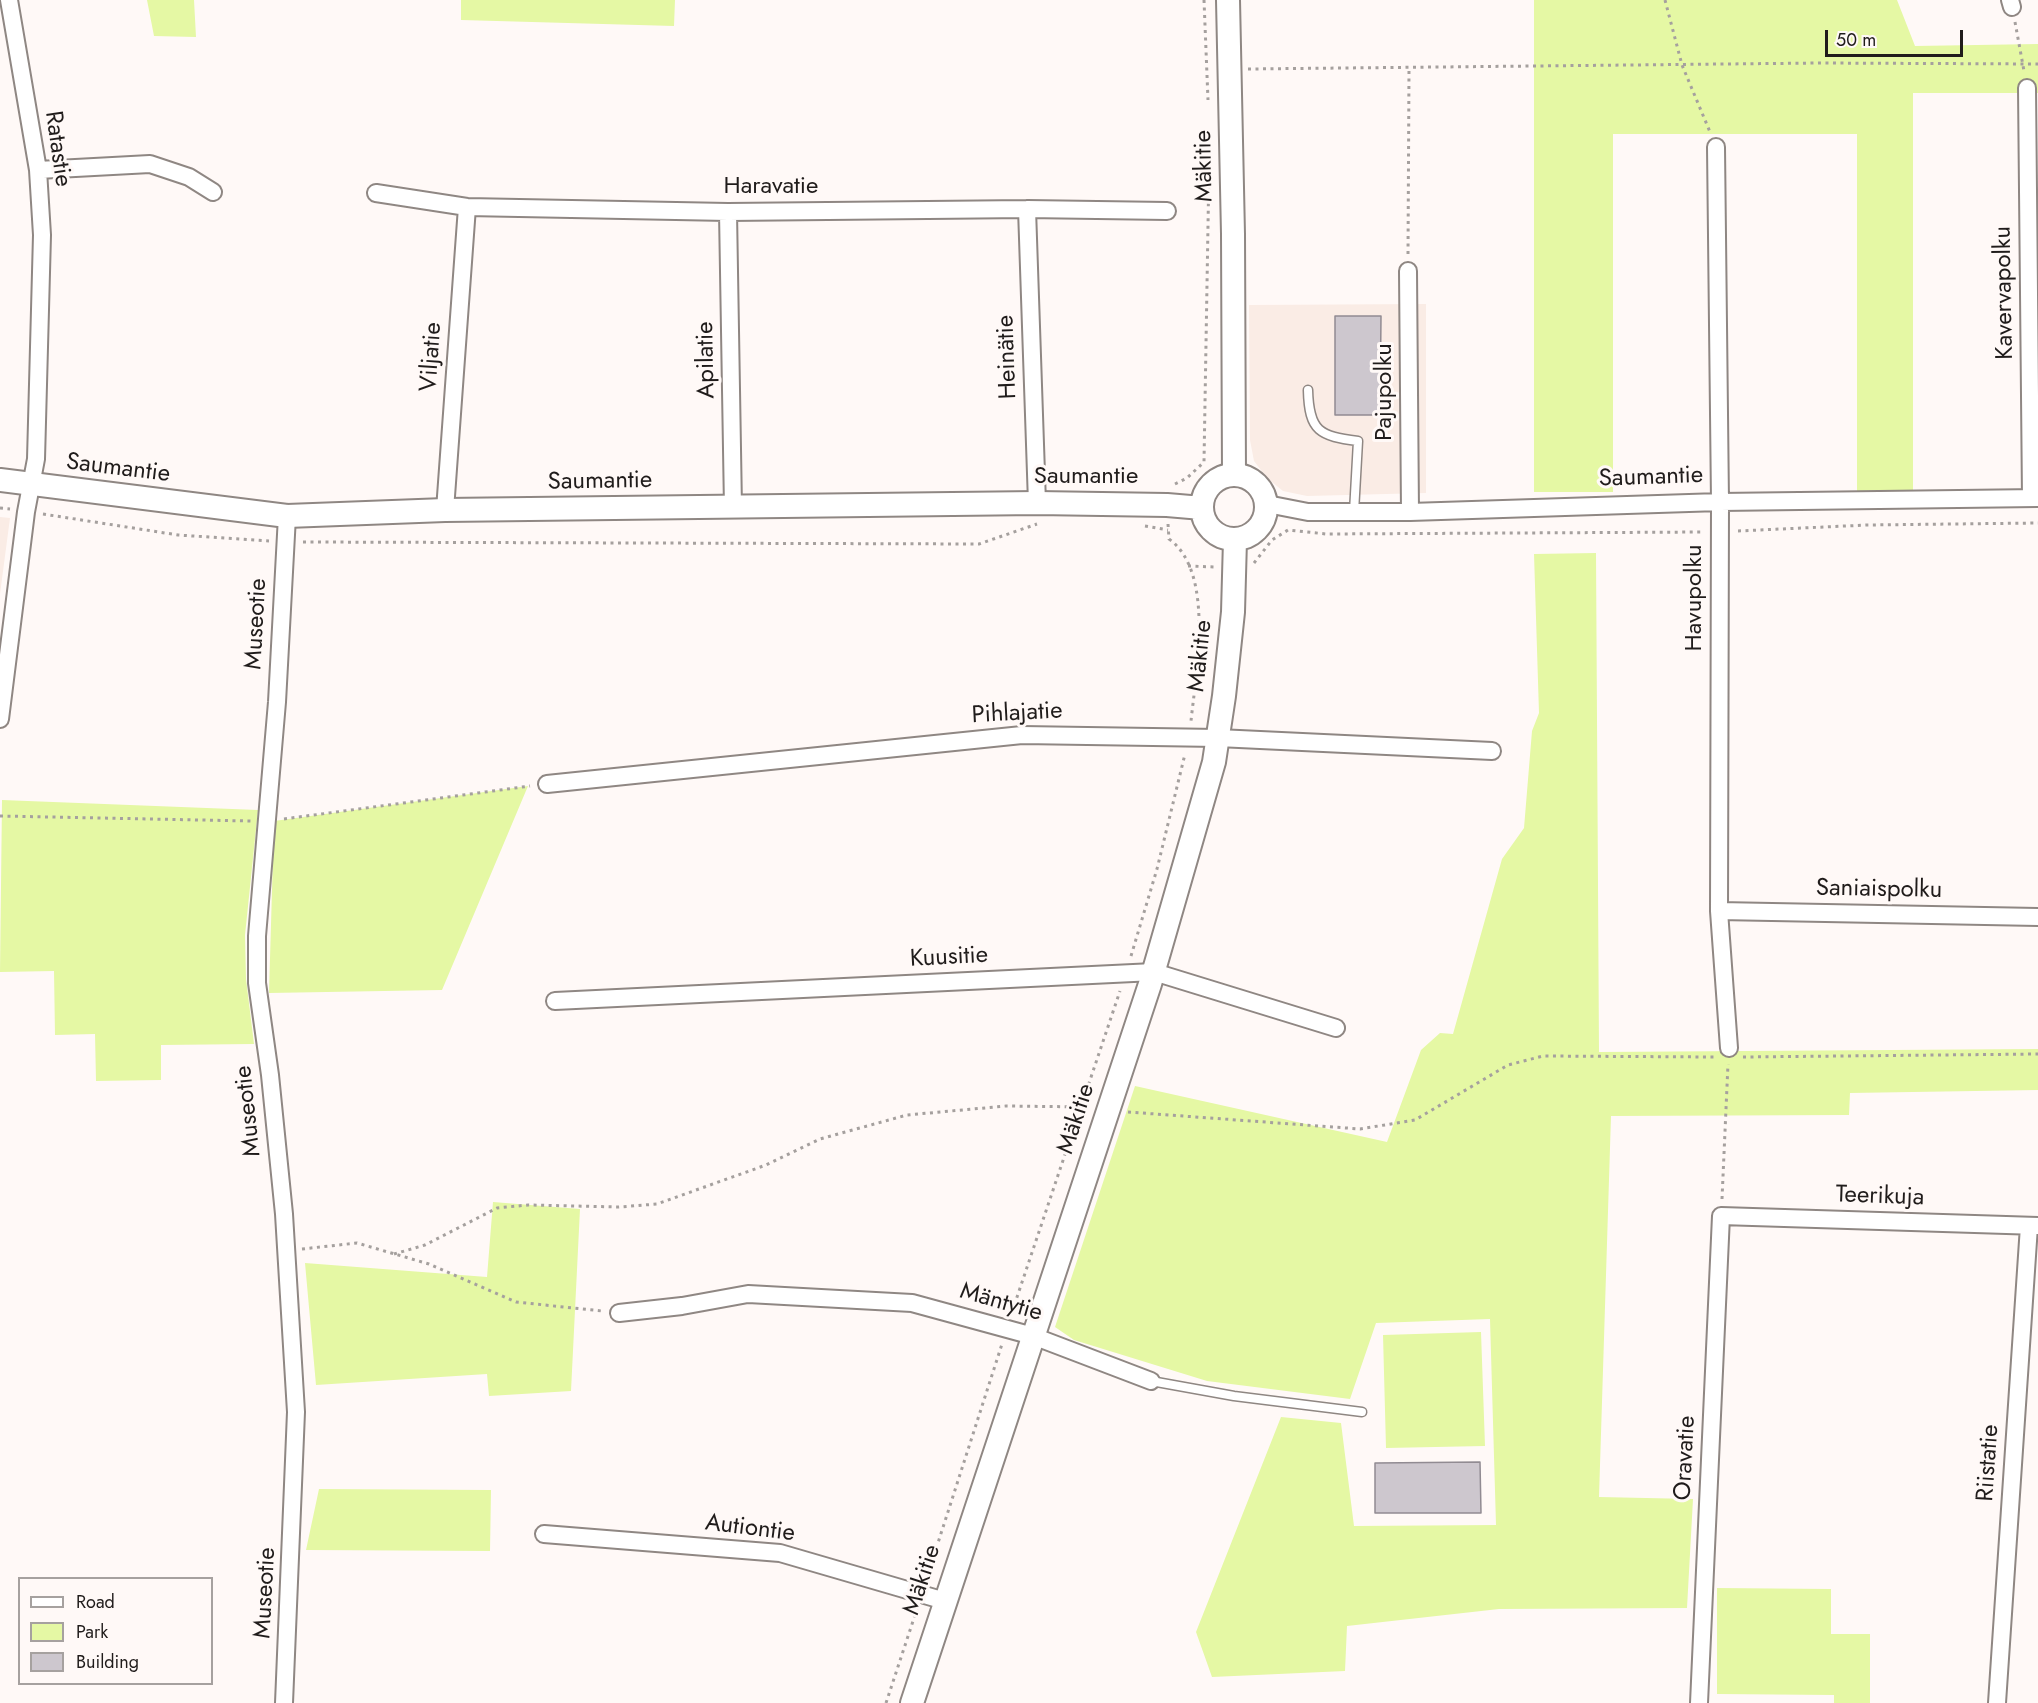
<!DOCTYPE html>
<html>
<head>
<meta charset="utf-8">
<style>
  body { margin:0 }
  #map { position:relative; width:2038px; height:1703px; overflow:hidden; background:#fff9f7; font-family:Jost,sans-serif }
  canvas { display:block }
  .legend { position:absolute; left:18px; top:1577px; width:195px; height:108px; box-sizing:border-box; background:#fff9f7; border:2px solid #a6a19f; margin:0; padding:8px 10px; list-style:none; font-size:18px; color:#201c1b }
  .legend li { display:flex; align-items:center; gap:12px; height:30px }
  .legend b { width:30px; border:2px solid #a6a19f }
  .scale { position:absolute; left:1825px; top:30px; width:138px; height:27px; box-sizing:border-box; border:3px solid #201c1b; border-top:0; padding-left:8px; font-size:18px; line-height:21px; white-space:nowrap; color:#201c1b; -webkit-text-stroke:4px #fff9f7; paint-order:stroke }
</style>
</head>
<body>
<div id="map">
<canvas width="2038" height="1703"></canvas>
<ul class="legend">
<li><b style="height:8px;background:#fff"></b>Road</li>
<li><b style="height:16px;background:#e5f8a4"></b>Park</li>
<li><b style="height:16px;background:#cdc7ce"></b>Building</li>
</ul>
<div class="scale">50 m</div>
</div>
<script>
const c = document.querySelector('canvas').getContext('2d');
c.lineJoin = 'round';
function paint(path, color) {
  c.fillStyle = color;
  c.fill(path, 'evenodd');
}
function trace(path, color, width, dash) {
  c.strokeStyle = color;
  c.lineWidth = width;
  c.lineCap = dash ? 'butt' : 'round';
  c.setLineDash(dash || []);
  c.stroke(path);
}
function label(font, color, halo, rows, align = 'center') {
  c.font = font + ' Jost,sans-serif';
  c.lineWidth = 6;
  c.setLineDash([]);
  c.textBaseline = 'middle';
  c.strokeStyle = halo;
  c.fillStyle = color;
  for (const [text, x, y, turn = 0] of rows) {
    c.save();
    c.translate(x, y);
    c.rotate((+turn || 0) * Math.PI / 180);
    c.textAlign = isNaN(turn) ? turn : align;
    if (halo) c.strokeText(text, 0, 0);
    c.fillText(text, 0, 0);
    c.restore();
  }
}
const built = new Path2D(`
  M1426,304v189l-119,3 -24,-5 -16,-13 -13,-17 -4,-21 -1,-135z
  M0,517l10,1 -10,76z`);
const green = new Path2D(`
  M147,0h47l2,37 -42,-1z
  M461,0h214l-1,26 -213,-6z
  M1534,0h363l18,46 123,-2v49h-125v397l-56,1v-357h-244v358h-79z
  M1596,553l3,499 439,-3v41l-188,3 -1,22 -238,1 -12,381 94,2 -6,109 -188,1 -152,17 -2,45 -133,6 -16,-45 85,-215 60,6 13,103 142,-1 -6,-206 -114,4 -26,76 -143,-18 -133,-41 -19,-13 80,-241 252,56 34,-92 19,-17 13,1 49,-175 22,-31 8,-97 7,-18 -5,-159z
  M528,786l-86,204 -173,3 5,-172z
  M2,800l256,10 -13,125 1,44 8,65 -93,1v35l-65,1 -1,-47 -40,1 -1,-64 -54,1z
  M493,1202l87,7 -9,182 -82,5 -2,-22 -171,11 -11,-122 182,14z
  M1481,1332l4,114 -99,2 -3,-113z
  M319,1489l172,1 -1,61 -184,-1z
  M1717,1588l114,1v45h39v69h-36v-8l-117,-1z`);
const building = new Path2D(`
  M1335,316h46l-1,99h-45z
  M1480,1462l1,51h-106v-50z`);
const path = new Path2D(`
  M1204,0l4,100
  M1665,0l17,65 28,67
  M2015,22l9,49
  M1248,69l572,-6 218,1
  M1408,254l1,-185
  M1175,484l12,-6 17,-16 5,-295
  M0,508l10,1
  M43,514l135,21 91,6
  M1168,524l1,15c46,33 27,133 22,182
  M1145,526l23,4
  M1738,531l129,-6 171,-2
  M303,542l676,2 58,-20
  M1254,563l18,-23 16,-10 38,4 378,-2
  M1188,566l28,1
  M0,816l251,5
  M284,819l246,-33
  M1131,956l26,-87 28,-115
  M1743,1057l295,-3
  M1128,1112l232,17 55,-9 93,-55 35,-9 172,1
  M1722,1199l6,-135
  M302,1249l55,-6 72,21 87,38 86,9
  M394,1254l31,-9 72,-37 31,-3 91,2 38,-3 109,-39 54,-26 87,-24 99,-9 82,1
  M1012,1312l108,-321
  M927,1577l75,-233
  M886,1703l31,-94`);
const lane = new Path2D(`
  M1308,390c1,42 12,46 50,51l-4,71
  M1151,1381l83,15 128,16`);
const street = new Path2D(`
  M2010,0l2,7
  M2027,88l4,410
  M1716,147l4,355 -1,409 10,137
  M38,170l112,-6 39,13 24,15
  M376,193l91,14 261,5 299,-3 140,2
  M1027,209l10,294
  M728,212l5,296
  M1408,271l2,241
  M1267,504l41,8h102l310,-10 318,-4
  M445,510l22,-303
  M0,719l26,-207 10,-53 6,-224 -4,-65 -29,-170
  M547,784l475,-49 196,3 274,13
  M1719,911l319,6
  M555,1001l599,-29 182,56
  M619,1313l63,-7 66,-12 164,9 121,33 118,45
  M544,1534l236,19 165,48
  M284,1703l12,-291 -12,-198 -14,-139 -13,-92v-47l20,-234 10,-186
  M1699,1703l22,-487 317,10
  M1997,1703l32,-477`);
const secondary = new Path2D(`
  M1228,0l5,234 1,241
  M1202 507a32 32 0 1 1 64 0a32 32 0 1 1-64 0Z
  M0,480l287,36 158,-6 592,-7 130,2 35,3
  M912,1703l238,-719 64,-222 10,-66 9,-84 2,-72`);
const streetNames = [
  ["Ratastie",57,149,82],
  ["Mäkitie",1205,166,-91],
  ["Haravatie",771,187],
  ["Kavervapolku",2005,293,-91],
  ["Viljatie",432,357,-86],
  ["Heinätie",1008,357,-92],
  ["Apilatie",707,360,-91],
  ["Pajupolku",1385,392,-90],
  ["Saumantie",118,469,7],
  ["Saumantie",1086,477],
  ["Saumantie",1651,478,-2],
  ["Saumantie",600,482,-1],
  ["Havupolku",1695,598,-90],
  ["Museotie",257,624,-87],
  ["Mäkitie",1201,656,-84],
  ["Pihlajatie",1017,714,-3],
  ["Saniaispolku",1879,890,1],
  ["Kuusitie",949,958,-3],
  ["Museotie",249,1111,-96],
  ["Mäkitie",1077,1119,-72],
  ["Teerikuja",1880,1197,2],
  ["Mäntytie",1001,1303,16],
  ["Oravatie",1686,1458,-87],
  ["Riistatie",1989,1463,-86],
  ["Autiontie",750,1529,7],
  ["Mäkitie",923,1580,-72],
  ["Museotie",266,1593,-87]
];
paint(built, '#faece5');
paint(green, '#e5f8a4');
paint(building, '#cdc7ce');
trace(building, '#918b92', 1.5);
trace(lane, '#8f8783', 11);
trace(street, '#8f8783', 20);
trace(secondary, '#8f8783', 26);
trace(path, '#a5a09e', 3, [3, 4.5]);
trace(lane, '#fff', 8);
trace(street, '#fff', 16);
trace(secondary, '#fff', 22);
label('24px', '#201c1b', '#fff9f7', streetNames);
</script>
</body>
</html>
